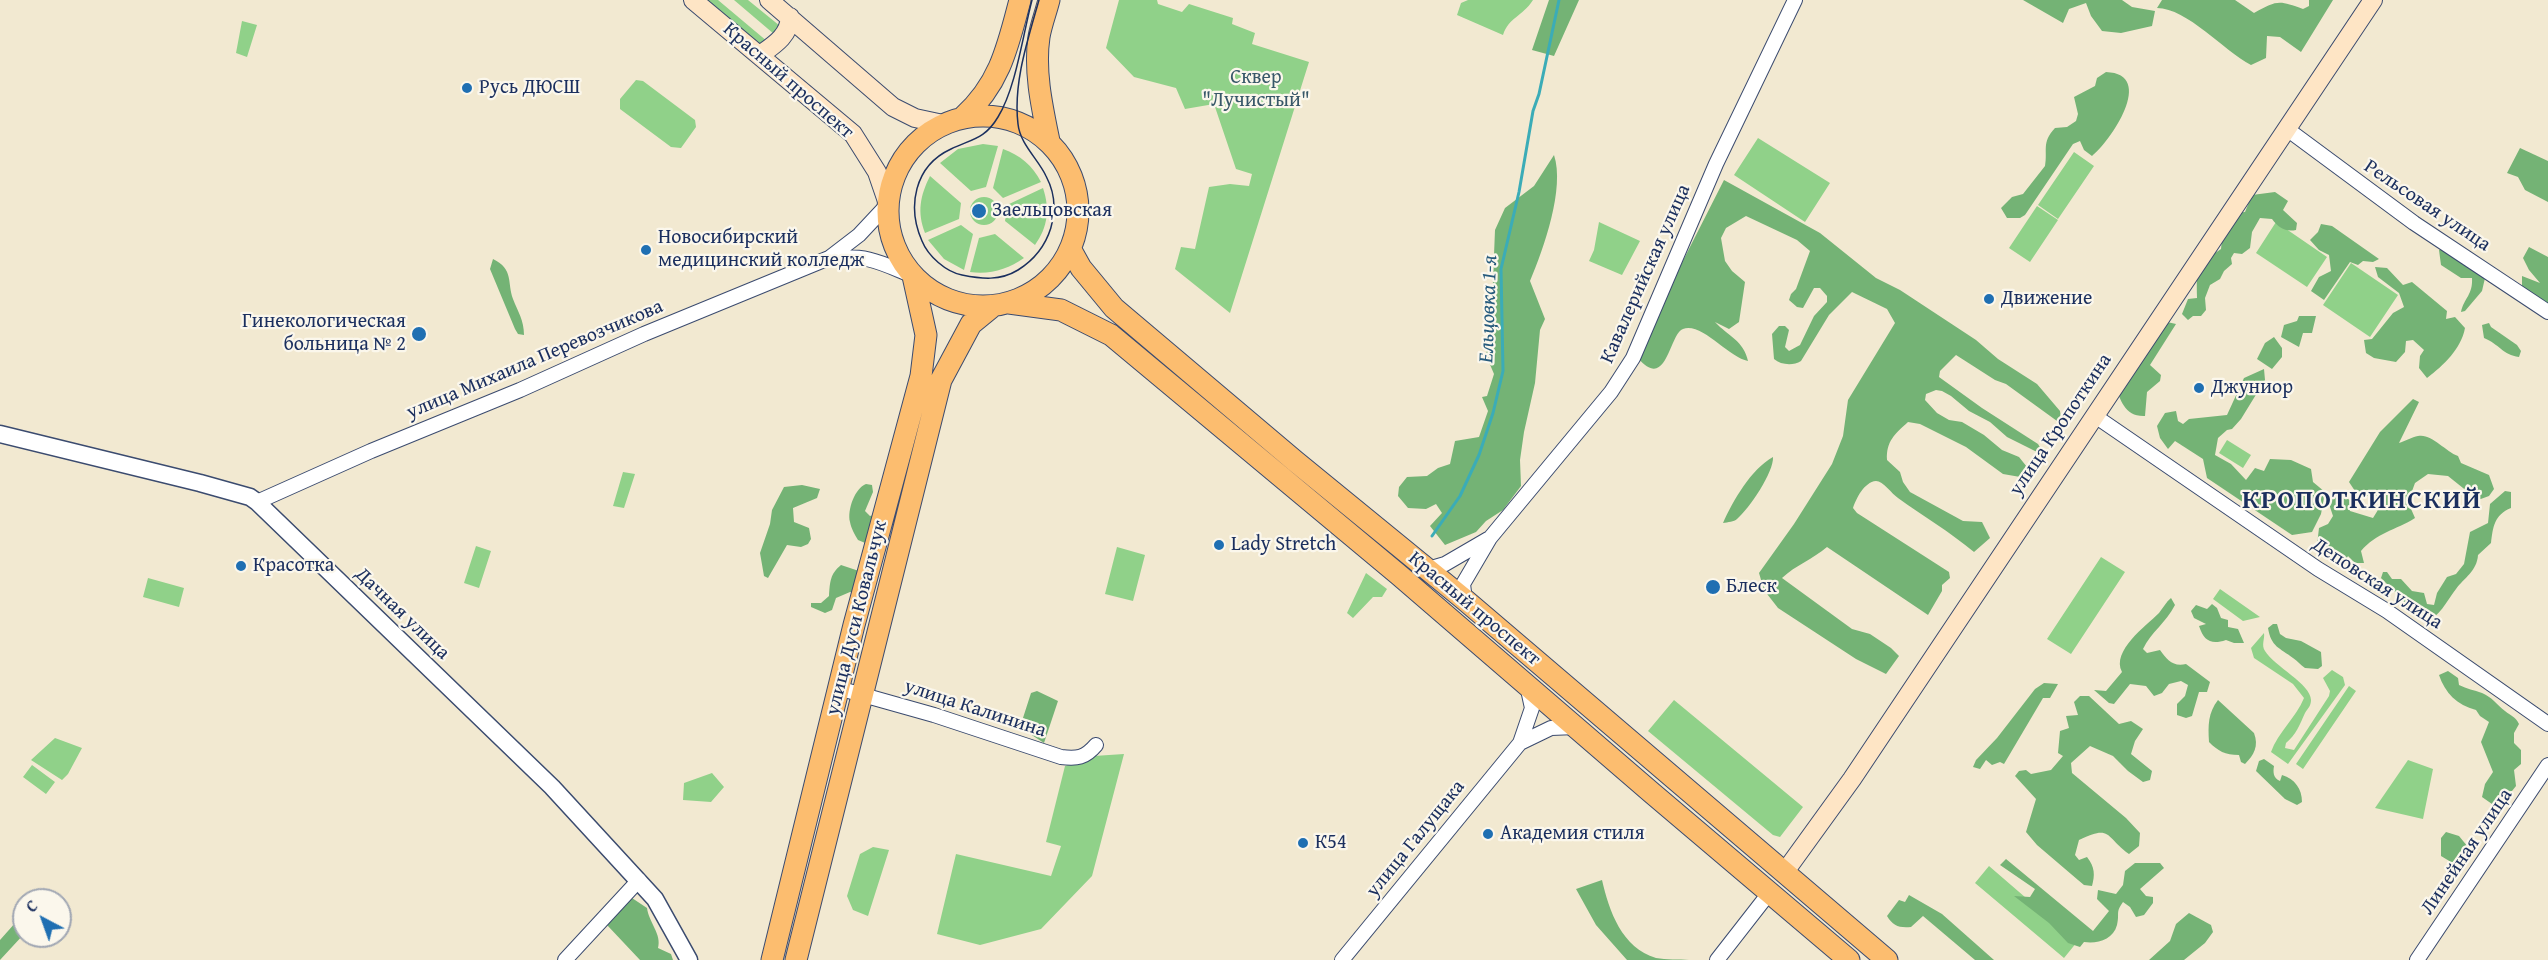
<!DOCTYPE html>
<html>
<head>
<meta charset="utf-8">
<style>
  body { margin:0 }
  #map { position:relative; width:2548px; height:960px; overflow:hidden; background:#f2e9d1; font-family:"Gentium Book Plus",serif }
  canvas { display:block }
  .north { position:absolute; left:12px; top:888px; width:60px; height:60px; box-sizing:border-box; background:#fbf7ec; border:2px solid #a1a7b3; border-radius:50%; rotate:319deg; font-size:16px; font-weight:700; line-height:24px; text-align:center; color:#1b2f5e }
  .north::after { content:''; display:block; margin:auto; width:21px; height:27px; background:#1f6fb2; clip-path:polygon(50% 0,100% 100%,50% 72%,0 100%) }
</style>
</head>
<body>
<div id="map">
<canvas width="2548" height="960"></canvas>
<div class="north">С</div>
</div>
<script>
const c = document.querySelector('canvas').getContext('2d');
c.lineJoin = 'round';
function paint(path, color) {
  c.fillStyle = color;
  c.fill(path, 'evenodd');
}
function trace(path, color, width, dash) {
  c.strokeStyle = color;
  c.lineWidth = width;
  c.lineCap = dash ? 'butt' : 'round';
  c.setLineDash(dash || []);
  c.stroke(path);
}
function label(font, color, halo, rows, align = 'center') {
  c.font = font + ' "Gentium Book Plus",serif';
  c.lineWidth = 4.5;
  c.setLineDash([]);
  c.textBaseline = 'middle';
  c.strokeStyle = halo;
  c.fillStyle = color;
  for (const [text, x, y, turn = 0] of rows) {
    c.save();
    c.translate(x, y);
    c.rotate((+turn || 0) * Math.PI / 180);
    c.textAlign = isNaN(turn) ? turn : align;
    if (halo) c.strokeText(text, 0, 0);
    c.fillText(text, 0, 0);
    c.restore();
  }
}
const green = new Path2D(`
  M704,0h14l50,42 -6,7z
  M734,0h14l32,26 -6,8z
  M1119,0h38l1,4 24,8 7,-8 44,14 -1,6 23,9 -3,11 57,18 -79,251 -55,-44 6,-22 14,2 14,-62 21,-3 19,2 3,-12 -16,-5 -22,-65 -29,5 -9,-21 -42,-11 -28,-29z
  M1468,0h65c-11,17 -24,17 -30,35l-46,-20 4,-12z
  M242,21l15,4 -10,32 -11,-4z
  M636,80l7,1 52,39 1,7 -15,21 -10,-1 -51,-38v-10z
  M1758,138l72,45 -25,39 -71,-47z
  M983,144l15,2 -12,41 -15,4 -31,-28 18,-14z
  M1003,149c17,6 30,17 38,33l-38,16 -10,-10z
  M2074,152l20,14 -36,53 -20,-14z
  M930,176l31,27 -2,16 -34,14c-8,-21 -5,-37 5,-57z
  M1043,188c7,21 5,39 -8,57l-30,-24 2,-16z
  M970 211a14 14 0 1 1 28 0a14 14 0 1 1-28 0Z
  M2037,206l21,14 -28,42 -21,-14z
  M1599,222l41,19 -18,34 -33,-14 5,-11z
  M2276,222l51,35 -20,30 -51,-34z
  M961,225l12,9 -9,36 -20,-11 -16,-19z
  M995,234l29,24c-16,11 -34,17 -54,14l9,-34z
  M2351,263l47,32 -28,42 -47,-32z
  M2227,440l24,15 -8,13 -24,-15z
  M623,472l12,2 -11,34 -11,-2z
  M476,546l15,5 -12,37 -15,-5z
  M1117,547l28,8 -12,46 -28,-7z
  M2101,557l24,15 -54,82 -24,-15z
  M1366,573l21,16 -5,8h-9l-20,21 -6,-5z
  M148,578l36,10 -5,19 -36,-10z
  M2220,589l40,28 -17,4 -30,-22z
  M2264,633c1,6 -3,12 1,18 9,15 46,33 46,49 0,6 -3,8 -6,13 -5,11 -9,22 -19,30l-1,5 9,2 35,-54 1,-5 -7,-13 9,-8 11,7 2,8 -57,79 -17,-12c7,-20 25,-34 33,-54l-11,-14 -39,-26 -3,-10z
  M2349,686l7,5 -53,78 -7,-5z
  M1674,700l129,107 -23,30 -7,-2 -125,-104z
  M55,738l27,10 -14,26 -6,6 -31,-20z
  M1124,754l-32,122 -51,53 -61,16 -43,-11 19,-80 95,22 10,-30 -15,-4 19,-76 29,-10z
  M2408,760l25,9 -10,50 -48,-11z
  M32,765l23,17 -9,12 -23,-17z
  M712,773l12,14 -13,15 -28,-2 1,-17z
  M873,847l16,3 -21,66 -15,-6 -6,-14 13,-42z
  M1989,866l88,76 -13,16 -89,-75z`);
const forest = new Path2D(`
  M1549,0h30l-25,56 -22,-6z
  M2023,0h99l10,7 23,4 -3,15 -31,7 -19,-2 -11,-15 -5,-13 -17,6 -6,14z
  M2162,0h73l19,13c23,-13 25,-13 49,-4l6,-3v-6h24l-32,52 -21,-15 -13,-1 -1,22 -15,7c-27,-14 -64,-57 -94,-57z
  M2106,72c51,2 4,70 -14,84l-8,-6 -4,-9 -7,3 -48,71 -5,3h-13l-6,-10 11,-11 11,-3 22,-28c3,-16 -4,-23 10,-38l12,-1 9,-6 2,-7 -4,-17 21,-11 2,-8z
  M2520,148l28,13v41l-23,-12 -7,-13 -11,-4z
  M1554,155c11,33 -10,93 -24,126l15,38 -5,11 -5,53 -11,49 -4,28 1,26 -18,24 -17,11 -10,11 -31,13 -15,-19 12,-13 -6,-9 -10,5 -18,-1 -10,-12 1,-9 8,-10 20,-1 11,-8 12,-4 5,-23 24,-4 9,-26 -6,-14 5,-1 7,-22 -8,-19 5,-25 4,-100 10,-22 29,-22z
  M1724,180l96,53 56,45 24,12 76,50 22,19 39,25 23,27 1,7 -4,3 -51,-37 -11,-4 -39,-25 -16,16 -1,6 43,31 56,36 3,5 -4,3 -30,-15 -17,-15 -21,-11 -18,-15 -9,-5 -6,-1 -10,4 -1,6 12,13 12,7 13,2 22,13 18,15 17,7 8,10 -1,11 -23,-4 -37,-27 -46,-23 -12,-2c-13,12 -22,19 -21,38l13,12 3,10 7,10 53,29 19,1 8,16 -16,14c-24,-20 -51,-36 -76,-54 -6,-4 -15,-17 -22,-17 -12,1 -20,18 -23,27l4,5 92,59 1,6 -8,7v6l-14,24 -101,-68c-14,12 -31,18 -45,31l70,51 18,5 21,14 8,8 -13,18 -30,-15 -78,-51 -14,-18 -5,-17 35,-49 38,-60 11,-28 5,-36 47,-77 -8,-14 -35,-17 -23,23 -28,46c-8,5 -20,4 -27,-2l-2,-25 7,-8h6l4,4 -4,17 4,4 11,-6 14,-29 13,-14v-6l-7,-8h-6l-11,20 -6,-1 -8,-7 2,-6 5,-5 14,-38 -13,-11 -51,-24 -20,12 -5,10 4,23 7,10 13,11 -6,40 -10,7 -14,-7c13,14 29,19 33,39 -19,-3 -46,-39 -65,-32 -14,5 -16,63 -45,29l15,-28 9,-28z
  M2275,192l13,9 -5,9 14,13 -1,7c-11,2 -17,-2 -24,-11l-12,-1 -8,14 -2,16 -8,6 -8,-1 -3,5 1,6 -8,7 -4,8 -10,6 -5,13 1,12 -5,6h-8l-5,4 -6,-6 6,-15 9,-1c0,-31 -3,-30 24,-49l2,-20 9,-16 13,-1 7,-17z
  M2321,224l11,2 47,33 -6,3 -10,-1 -5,4 -8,-3 -26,38 -13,-9 8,-14 12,-6 -2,-16 -10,-5 -9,-10 8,-8z
  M2529,247l19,10v48l-26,-19v-10l18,7 -11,-13 -6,-12z
  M2447,248l33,22 5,8 -3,13 -17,20 -4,1c3,-14 12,-17 11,-34h-11l-20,-13 -2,-15z
  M493,259c21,10 14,24 20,40 5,13 11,21 11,36l-6,-1 -3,-5 -25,-60z
  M2375,267l12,1 16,17 9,-3 35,29 -1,8 9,-2 10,11c-4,21 -21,37 -38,50l-8,-10 1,-12 4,-6 -11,-10 -7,1 -1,11 -9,10 -22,-4 -8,-5 -2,-13 8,-1 21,-26 11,-6 -5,-14 -21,-16z
  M2299,316h17l-4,17h-9l-4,14 -18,-10 3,-12 13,-4z
  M2167,322l9,2 -26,41 11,10 -1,6 -13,11 -2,24c-20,1 -25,-16 -30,-32z
  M2489,323l2,4 26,18 4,6 -2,6c-16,-2 -20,-13 -35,-19l-2,-13z
  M2274,337l8,11v9l-10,12 -15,-10 8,-16z
  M2264,369l1,11 -24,39 -9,10 -5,1 -9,8 -3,17 16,9 15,16 9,-12 9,3 6,-12 21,1 20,9 2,13 12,10 -4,22 -9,18 -20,3 -85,-57 -4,-19 -28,-18 -7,8 -8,-11 -3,-12 8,-13 11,-2 2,10 5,3 6,-5 38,-4 17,-37z
  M2413,399l6,3 -20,41c6,-2 13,-6 19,-7 13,-3 27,15 40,20l3,7 28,12 5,14 -5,7 -11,4 -30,-24 -20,-2 -13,9 -7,19 7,16c-19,12 -39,15 -54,33l3,12h-9l-7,-7 -7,12 -9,-13 -15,-10 2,-17 9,-4 5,-8 -5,-15 2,-6 7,-1 13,6v11l23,7 8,-13 -6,-6 -20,-8 -6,-9 31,-50z
  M1773,457c1,15 -24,52 -36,62 -3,3 -9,3 -14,4 10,-22 28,-54 50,-66z
  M866,484l6,1 1,7 -8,19 5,5 4,-1 -4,30 -12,-5c-3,-5 -7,-12 -8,-18 -3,-12 5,-34 16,-38z
  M802,485l18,4 -3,9 -24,10 1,14 15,6 2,11 -3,5 -7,3 -14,-2 -19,33 -4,-2 -4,-23 10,-29 2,-14 12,-23z
  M2505,491l6,1v16c-17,7 -18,19 -20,35l-13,12c-1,16 -14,23 -22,34 -19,26 -24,45 -56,16l1,-7 -20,-20 2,-6h4l5,7h9l11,12 12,2 3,11 7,1 3,-12 10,-16 9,-3 8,-10 6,-32 18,-9 2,-19z
  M841,565l18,6 -2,22 -7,-1 -14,6 -4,12 -7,3 -14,-6v-4h10l8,-7c1,-14 1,-22 12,-31z
  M2171,598l4,7c-9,18 -24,27 -32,44l4,4 13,-3c7,10 13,17 26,14l24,18 -3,10h-8l-7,24 -6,2 -9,-3v-11l8,-8 3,-11 -7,-4 -12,3 -7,9 -8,3 -8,-10 -16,-2 -16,20 -5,-1 -15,-13 12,1 16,-19c-11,-21 24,-46 37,-59 4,-5 7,-11 12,-15z
  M2212,604l5,4 4,10 7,2v7l10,2 6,14h-10l-8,-3c-15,5 -22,1 -27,-14l7,-2 -12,-6 -3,-7 5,-6 11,4z
  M2273,624h4l3,10 6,4 15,3 20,11 1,14 -4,3 -13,-1c-5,-3 -7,-7 -12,-10 -13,-10 -22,-11 -25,-30z
  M2448,671l10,7 1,7c8,4 15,5 23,8 10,4 15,12 23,18 6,5 10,5 14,13l-5,9v10l7,7v14l-7,6 2,16 -16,20 -8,-2 -10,-7 3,-13 8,-12 -12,-30 8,-20 -9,-6 -4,-6c-19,-5 -31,-17 -37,-35z
  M2044,683l14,1 -8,14h-7l-39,66 -4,-2 -8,3 -6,-5 -6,9 -7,-2 3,-7 21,-22 38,-49z
  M1037,691l21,10 -14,42 -20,-13 -2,-9 9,-28z
  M2080,696h9l30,28 12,-3 12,8 -8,12 -4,13 21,17 -2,9 -7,2 -15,-11 -15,-15 -23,-10 -19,17 1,10 54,45 14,15 -1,13 -10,8c-24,-17 -17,-30 -50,-14l-4,15 4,5 8,-3c8,10 8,18 5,29l-8,-1 -6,-5 -41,-35 -11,-13 10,-33 -21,-23 4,-5 7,-1 5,4 20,-4 12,-14 -5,-3 2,-22 9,-3 -3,-12 12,-1 -4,-13z
  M2218,700l36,33c5,13 0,22 -9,31l-4,-2 -2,-7c-14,0 -21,-4 -30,-13 -1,-17 -1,-29 9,-42z
  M2264,759l10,7c-1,6 -1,12 6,15l2,-6c13,4 20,14 20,27l-5,3 -12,-6 -29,-28 3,-10z
  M2446,832l13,4 9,11 -1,10 -6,6 -10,-1 -10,-6v-18z
  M2006,859l87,72 16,-20 -12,-12 1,-9 18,4 7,-9 2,-14 10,-8h25l4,5 -24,21 6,7 7,1v6l-9,12 -8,2 -6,-10 -7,-5c-8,11 -3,11 -6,23 -4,15 -20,19 -33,17l-4,5 -12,-4 -19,-20 -35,-27 16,1 5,-8 -35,-24z
  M1602,880c7,31 20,68 54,78 10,2 23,1 33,2h-62l-31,-35 -20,-36z
  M1909,895l33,19 52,46h-19l-52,-44 -12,11c-12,1 -18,-1 -24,-11l12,-16 6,2z
  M632,898l15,10c2,15 15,26 11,40l13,6 2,6h-33l-33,-35z
  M24,913v21l-24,26v-20z
  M2189,913l22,12 2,7 -8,11 -21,17h-35l21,-19 6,-17z`);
const stream = new Path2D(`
  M1432,536l28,-40 19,-41 14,-42 10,-42 -2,-102 18,-77 14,-81 6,-17 20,-94`);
const minor = new Path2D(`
  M2287,129l127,94 134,89
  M831,258c38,-3 48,4 82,18
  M2095,416l223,153 69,42 161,113
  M257,502l114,-51 149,-61 124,-56 185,-76 30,-23 29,-31
  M1428,569l17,-5 43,-25
  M1465,600l-2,-16 27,-46 121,-146 22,-34 83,-194 79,-164
  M838,688l96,27 127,42c16,2 24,1 35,-12
  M1520,743l31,-15 25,-1
  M565,960l74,-80
  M1342,960l178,-217 12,-35 -5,-23
  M1717,960l53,-68
  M2417,960l131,-195`);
const tertiary = new Path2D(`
  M0,434l200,49 50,14 7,5 295,285 103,112 34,61`);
const secondary = new Path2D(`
  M693,0l160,134 24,38 11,32
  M769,0l124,107 22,11 28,6
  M760,55c14,-10 29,-19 30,-38
  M1784,873l68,-94 521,-779`);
const primary = new Path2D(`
  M888 211a95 95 0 1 1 190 0a95 95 0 1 1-190 0Z
  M963,117c37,-33 45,-71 57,-117
  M1049,141c-7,-34 -15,-70 -10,-104 2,-12 7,-25 10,-37
  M1071,250l10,18 33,40 181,153 170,139 422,360
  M1009,303l52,7 50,25 288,240 253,218 197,167
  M772,960l82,-335 67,-249 5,-41 -13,-59
  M796,960l145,-580 30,-56 22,-18`);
const tram = new Path2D(`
  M1032,0c-9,34 -16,88 -34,117 -13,22 -26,22 -47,32 -37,17 -44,58 -29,92 6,15 24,31 40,34 20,4 38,6 56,-5 32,-20 46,-60 28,-94 -8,-17 -26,-32 -28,-52 -5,-41 10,-85 21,-124`);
const markers = [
  [467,88,6,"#1f6fb2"],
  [979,211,8,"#1f6fb2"],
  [646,250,6,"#1f6fb2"],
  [1989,299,6,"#1f6fb2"],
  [419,334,8,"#1f6fb2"],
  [2199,388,6,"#1f6fb2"],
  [1219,545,6,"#1f6fb2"],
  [241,566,6,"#1f6fb2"],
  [1713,587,8,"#1f6fb2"],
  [1488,834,6,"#1f6fb2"],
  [1303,843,6,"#1f6fb2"]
];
const parkNames = [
  ["Сквер",1256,78],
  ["\"Лучистый\"",1256,101]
];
const streetNames = [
  ["Красный проспект",788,81,41],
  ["Рельсовая улица",2427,206,34],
  ["Кавалерийская улица",1646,274,-66],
  ["улица Михаила Перевозчикова",535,360,-23],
  ["улица Кропоткина",2061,425,-56],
  ["Деповская улица",2377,584,33],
  ["Красный проспект",1474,609,40],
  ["Дачная улица",402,614,44],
  ["улица Дуси Ковальчук",857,618,-76],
  ["улица Калинина",975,709,18],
  ["улица Галущака",1416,839,-51],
  ["Линейная улица",2467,852,-56]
];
const poiNames = [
  ["Русь ДЮСШ",479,88],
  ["Заельцовская",992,211],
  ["Новосибирский",658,238],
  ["медицинский колледж",658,261],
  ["Движение",2001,299],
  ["Гинекологическая",406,322,"right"],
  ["больница № 2",406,345,"right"],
  ["Джуниор",2211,388],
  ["Lady Stretch",1231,545],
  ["Красотка",253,566],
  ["Блеск",1726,587],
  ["Академия стиля",1500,834],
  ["К54",1315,843]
];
const waterNames = [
  ["Ельцовка 1-я",1489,309,-88]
];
const districtNames = [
  ["КРОПОТКИНСКИЙ",2362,501]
];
paint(green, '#90d189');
paint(forest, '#74b375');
trace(stream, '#3bacb7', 3);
trace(minor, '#3b4b6f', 16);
trace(tertiary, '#3b4b6f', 19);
trace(secondary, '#3b4b6f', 20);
trace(primary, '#3b4b6f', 23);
trace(minor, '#fff', 14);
trace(tertiary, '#fff', 16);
trace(secondary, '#fee5c5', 18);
trace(primary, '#fcbd6f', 21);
trace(tram, '#1b2f5e', 1.5);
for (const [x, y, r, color] of markers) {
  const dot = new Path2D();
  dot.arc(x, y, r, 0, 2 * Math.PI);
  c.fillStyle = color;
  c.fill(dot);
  trace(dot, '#fbf7ec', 2);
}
label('20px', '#385869', '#fbf7ec', parkNames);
label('20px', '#1b2f5e', '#fbf7ec', streetNames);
label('20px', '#1b2f5e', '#fbf7ec', poiNames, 'left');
label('italic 21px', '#265b7d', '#fbf7ec', waterNames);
c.letterSpacing = '1.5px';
label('bold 26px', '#1b2f5e', '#fbf7ec', districtNames);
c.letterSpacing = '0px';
</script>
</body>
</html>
